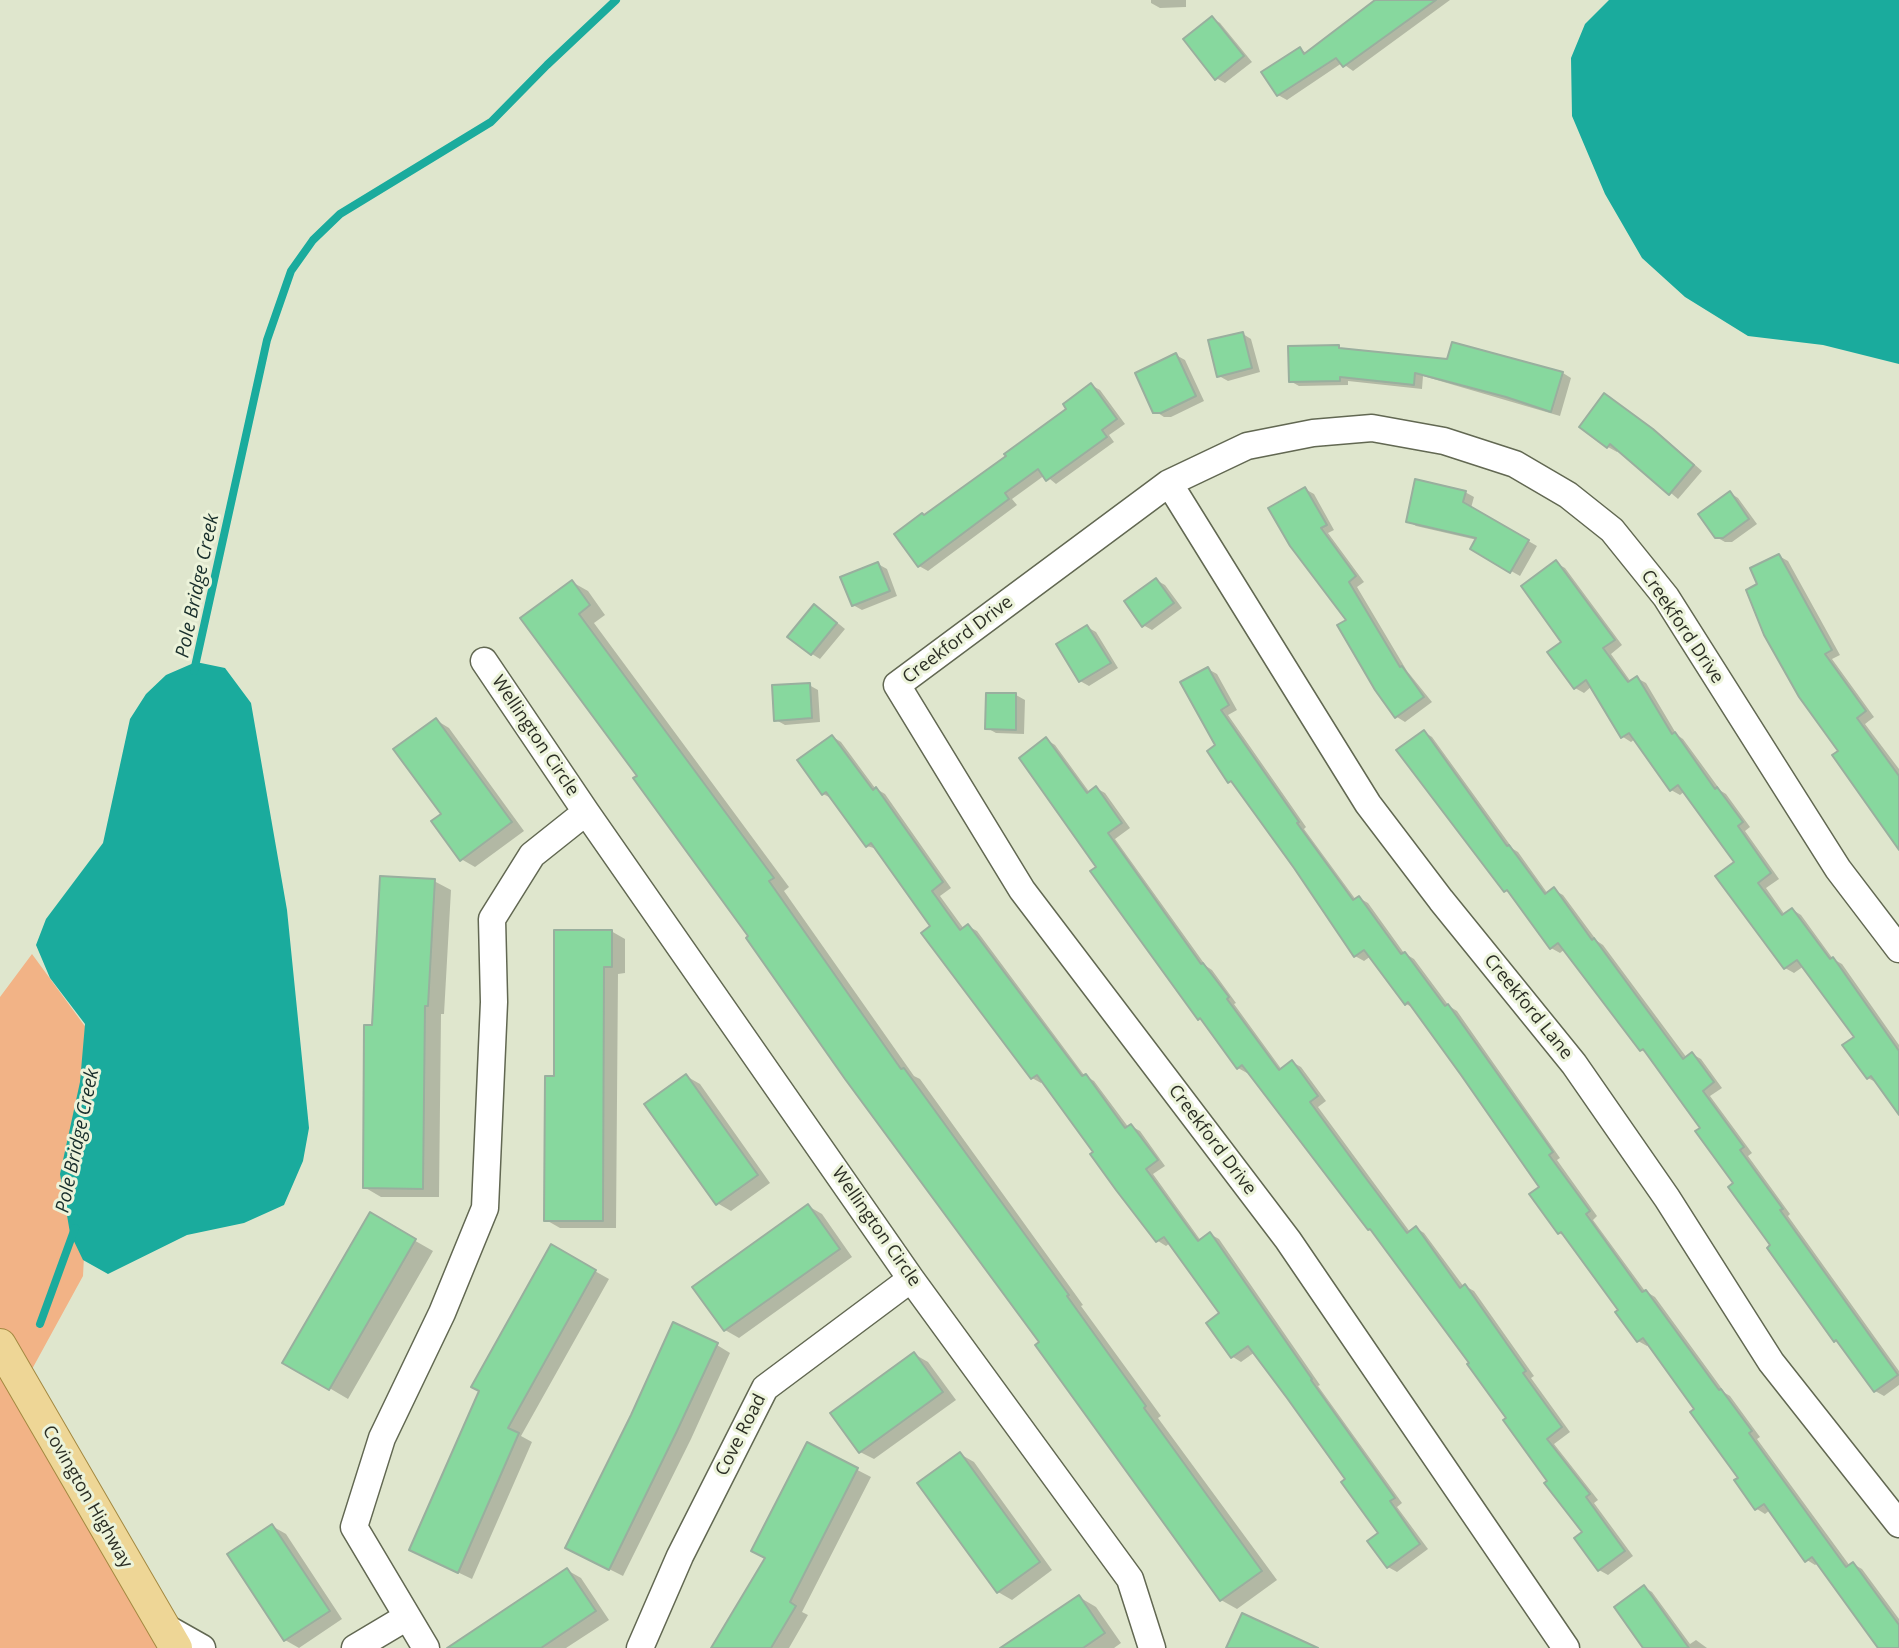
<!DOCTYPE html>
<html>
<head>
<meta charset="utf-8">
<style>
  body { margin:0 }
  canvas { display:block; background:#dfe6cd }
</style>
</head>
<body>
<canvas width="1899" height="1648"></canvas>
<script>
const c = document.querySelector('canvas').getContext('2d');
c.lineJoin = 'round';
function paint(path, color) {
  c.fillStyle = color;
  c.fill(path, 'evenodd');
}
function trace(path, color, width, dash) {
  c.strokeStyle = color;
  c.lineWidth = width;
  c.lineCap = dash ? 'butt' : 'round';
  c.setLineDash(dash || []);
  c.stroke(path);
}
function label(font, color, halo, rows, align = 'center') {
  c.font = font + ' "Open Sans",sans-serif';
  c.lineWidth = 6;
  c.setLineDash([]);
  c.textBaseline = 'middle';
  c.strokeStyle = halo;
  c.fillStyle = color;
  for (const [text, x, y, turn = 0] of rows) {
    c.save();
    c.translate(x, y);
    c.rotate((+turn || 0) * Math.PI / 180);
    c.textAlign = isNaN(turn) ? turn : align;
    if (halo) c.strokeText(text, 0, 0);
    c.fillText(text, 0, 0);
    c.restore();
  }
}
const green = new Path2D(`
  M32,954l63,86 -12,236 -58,106 155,266h-180v-651z`);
const water = new Path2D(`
  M1609,0h290v364l-76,-19 -75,-9 -63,-39 -43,-39 -37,-64 -33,-78 -1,-58 14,-34z
  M196,662l29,6 26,35 36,207 22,218 -6,33 -19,44 -40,18 -57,12 -79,39 -25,-14 -13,-27 -10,-59 20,-92 5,-58 -35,-46 -14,-33 10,-26 57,-76 27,-124 16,-25 20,-19z`);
const shadow = new Path2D(`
  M1151,0h35v7l-26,1 -9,-5z
  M1381,0h69l-97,71 -11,-8 -55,37 -9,-5 22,-46 8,5z
  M1212,18l8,5 32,39 -27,21 -9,-5z
  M1243,334l8,5 9,33 -32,9 -9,-5z
  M1453,344l110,29 8,5 -11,38 -137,-40 -1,13 -74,-8v4l-49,1 -9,-5 48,-34 7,3 103,11z
  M1176,355l9,5 19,41 -33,16h-7l-9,-6z
  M1091,385l9,5 25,34 -16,11 5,7 -58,42 -11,-9 -33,24 5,6 -89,66 -9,-5 6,-50 144,-107z
  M1613,400l49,36 40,35 -24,28 -59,-50 -2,3 -9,-5 -27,-20z
  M1305,489l9,5 20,36 -6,3 36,49 -7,5 50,84 25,31 -27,20 -8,-5 -49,-97z
  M1465,492l9,5 -3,11 66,38 -17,30 -48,-27 5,-9 -61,-14 -8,-5z
  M1730,493l8,5 19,26 -25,18h-7l-9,-5z
  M1779,556l9,5 52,94 -8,4 42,58 -9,7 34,45v76l-59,-94 -80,-166z
  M1556,563l9,5 57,77 -11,9 20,28 6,-4 9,5 31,52 6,4 38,52 5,3 24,33 -5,4 34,48 -13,9 19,27 8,-5 8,5 32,44 9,5 57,81v67l-22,-29 -9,-5 -12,-41 -52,-71 -10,7 -9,-5 -48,-106 -52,-71 -5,4 -9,-5 -36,-51 -4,3 -8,-5 -31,-51 -8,7 -9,-5 -12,-46z
  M878,564l9,5 10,27 -35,14 -9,-5z
  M1156,580l9,5 17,23 -30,22 -9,-5z
  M572,582l16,9 17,24 -11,8 195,264 -5,4 130,185 6,3 163,226 -2,1 80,110 -3,2 119,162 -40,29 -16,-9 -179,-257 -291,-406 -112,-161 -116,-158z
  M823,611l22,18 -25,30 -8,-5z
  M1087,627l9,5 22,36 -29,18 -9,-5z
  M1208,669l9,5 20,36 -9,5 78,112 -2,2 52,71 3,-2 9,5 36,50 10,6 35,47 8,5 103,147 -3,2 40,56 -4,4 52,71 10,6 70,96 5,3 30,41 -3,2 93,127 3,-2 9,5 37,50v29h-18l-62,-85 -4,2 -8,-5 -37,-50 -5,4 -8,-5 -60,-100 -48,-65 -2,2 -9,-5 -18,-31 -53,-73 -8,-4 -18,-46 -125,-178 -10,-5 -35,-48 -7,5 -9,-5 -138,-210z
  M809,685l9,5 2,32 -35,3 -9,-5z
  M1016,695l9,5 -1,34 -28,-1 -9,-5z
  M436,720l13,8 75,103 -49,36 -14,-8 -18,-45z
  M1424,732l8,5 81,112 5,3 30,42 6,-4 9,5 34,46 6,4 84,113 5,-4 9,5 21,29 -12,8 42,57 -4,3 42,58 -2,2 111,155v14l-15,11 -9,-5 -34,-47 -6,-4 -133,-212 -53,-74 -8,-4 -76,-101 -5,4 -9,-5 -37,-53 -8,-4z
  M833,737l8,5 34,46 10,6 66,94 -11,8 24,33 4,-3 9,5 107,144 10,6 35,47 2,-2 9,5 25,35 -12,8 48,67 9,-7 9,5 101,146 -2,1 84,117 -5,4 31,42 -31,23 -9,-5 -8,-34 -32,-54 -93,-127 -14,10 -8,-5 -11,-43 -52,-71 -4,3 -8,-5 -115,-160 -2,2 -9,-5 -100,-151 -55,-78 -10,-3 -34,-47 -10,-5z
  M1047,740l8,5 35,48 6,-5 9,5 25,35 -15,11 91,127 6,4 24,33 -2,1 48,66 10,-8 9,5 25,34 -8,6 92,125 6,-4 8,5 40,54 1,-1 9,5 60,85 -3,2 39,54 -16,12 44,56 -4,3 39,53 -25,19 -9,-5 -15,-38 -113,-169 -97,-131 -5,-3 -120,-158 -2,2 -9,-5 -140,-200z
  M434,881l17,9 -7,124h-3l-2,183h-58l-17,-10 9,-160z
  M611,931l14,8v34l-7,1 -2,254h-56l-14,-8 10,-142z
  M686,1076l14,8 70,99 -39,28 -14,-8z
  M808,1206l14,8 30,43 -113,81 -14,-8z
  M370,1215l63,36 -85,148 -63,-37z
  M552,1247l57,32 -88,157 11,6 -60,137 -61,-29z
  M717,1345l13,8 -39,86 -68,137 -42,-21z
  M914,1354l14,8 28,38 -82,59 -14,-7z
  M807,1444l64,33 -69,135 6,3 -19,33h-76l54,-90z
  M960,1454l14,8 78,108 -40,30 -14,-8z
  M272,1526l14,8 56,85 -43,29 -14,-8z
  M567,1570l14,8 28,42 -43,28h-94z
  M1644,1587l8,5 38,52 6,-4 11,8h-50z
  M1079,1597l17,10 25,36 -7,5h-111z`);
const stream = new Path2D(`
  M194,671l73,-331 24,-69 22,-31 27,-26 151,-92 56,-57 69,-65
  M40,1324l35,-96`);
const building = new Path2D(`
  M1375,0h61l-93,67 -7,-9 -59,38 -16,-24 39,-25 4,7z
  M1212,16l32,40 -29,24 -32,-41z
  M1243,332l9,36 -35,9 -9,-37z
  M1452,342l111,30 -12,40 -45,-15 -91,-24 -1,12 -74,-8v4l-51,1 -1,-36 51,-1v3l108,11z
  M1176,353l20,43 -35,17h-8l-18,-40z
  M1091,383l26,36 -15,11 5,7 -61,44 -8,-12 -33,24 4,6 -91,68 -24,-33 28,-21 2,2 82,-59 -2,-2 62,-45 -3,-5z
  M1604,393l49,36 41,36 -25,30 -59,-51 -3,4 -28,-21z
  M1415,479l51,12 -3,11 66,38 -19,33 -40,-24 6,-11 -70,-16z
  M1305,487l22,38 -6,3 35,48 -7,6 51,85 2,-1 22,31 -29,21 -20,-28 -38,-65 9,-5 -56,-74 -22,-38z
  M1730,491l19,28 -26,19h-8l-17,-24z
  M1779,554l53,96 -7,4 41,57 -9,7 42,58v74l-67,-95 6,-4 -39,-54 -35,-62 -18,-45 11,-6 -7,-16z
  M1556,560l59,80 -12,8 25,34 9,-6 35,58 3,-2 40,57 2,-2 26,35 -5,4 33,47 -13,10 24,32 10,-7 38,51 3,-2 66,94v64l-28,-39 -4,3 -25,-34 12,-8 -57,-77 -13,9 -69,-93 19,-14 -56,-77 -8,6 -41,-58 -8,5 -35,-58 -12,9 -27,-37 14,-10 -40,-56z
  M878,562l12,29 -38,15 -12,-29z
  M1156,578l18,25 -32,24 -18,-26z
  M572,580l18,25 -11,9 195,264 -5,3 132,188 3,-1 165,227 -2,1 79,110 -2,2 118,163 -42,30 -185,-256 4,-3 -194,-263 -99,-141 2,-2 -115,-158 4,-2 -117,-158z
  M814,604l23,19 -26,32 -24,-18z
  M1087,625l24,38 -32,19 -23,-38z
  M1208,667l21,38 -8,5 78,112 -2,1 56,77 6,-4 42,58 4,-2 40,54 3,-2 105,148 -4,3 41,56 -4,3 56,78 4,-2 73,100 2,-1 31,42 -3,2 97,134 7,-5 46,63v23h-21l-66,-91 -7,5 -41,-58 -9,6 -21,-30 4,-2 -48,-66 4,-3 -51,-71 -6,4 -22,-30 3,-2 -57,-78 -3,2 -29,-40 10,-7 -78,-112 -53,-73 -3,3 -41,-55 -10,7 -60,-89 -63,-87 -3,2 -21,-32 8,-6 -35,-63z
  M810,683l2,35 -38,3 -2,-36z
  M986,693h30v37l-31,-1z
  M436,718l76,104 -52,39 -29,-40 10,-7 -48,-65z
  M1424,730l83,116 2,-1 36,49 9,-7 38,53 2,-2 89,121 9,-7 22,30 -11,9 41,56 -4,3 43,59 -3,1 118,165 -24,17 -38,-52 -2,2 -67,-94 3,-3 -42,-58 5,-4 -38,-52 5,-3 -57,-79 -3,2 -82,-108 -8,6 -43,-59 -3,2 -108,-142z
  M832,735l41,55 3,-3 67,95 -11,9 28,39 8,-6 114,152 4,-2 39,54 6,-4 27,36 -12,9 52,72 12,-9 102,147 -1,1 84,118 -5,3 30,43 -33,24 -20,-27 11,-8 -37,-51 4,-3 -58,-81 -39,-52 -17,12 -25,-35 13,-10 -55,-76 -8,5 -40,-52 -26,-36 3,-2 -56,-77 -6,4 -110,-146 9,-7 -59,-83 -5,4 -40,-55 -4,3 -25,-35z
  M1046,737l41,56 9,-7 26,37 -14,10 93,131 2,-1 26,34 -2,2 52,71 13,-10 26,36 -8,6 55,75 42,56 9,-7 44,62 5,-4 61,87 -3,2 39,54 -15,12 43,55 -4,3 39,54 -27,20 -24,-33 8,-6 -38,-49 3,-2 -44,-61 3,-2 -39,-54 2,-1 -99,-134 -2,1 -126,-165 -5,4 -37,-51 -2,2 -108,-149 6,-4 -77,-109z
  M380,876l55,3 -7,127h-3l-2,183 -60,-1 1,-163h8z
  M554,930h58v37h-8l-1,254h-59l1,-145h9z
  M686,1074l72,101 -42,30 -72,-101z
  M808,1204l32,45 -116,82 -32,-44z
  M370,1212l46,27 -87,151 -47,-27z
  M551,1244l45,26 -88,158 11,5 -61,140 -49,-23 70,-159 -8,-4z
  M673,1322l45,21 -41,88 -68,139 -44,-22 66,-133z
  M914,1352l29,40 -84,61 -29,-40z
  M807,1442l51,26 -68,134 6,4 -25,42h-60l54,-90 -14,-7z
  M960,1452l80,110 -43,31 -80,-110z
  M272,1524l58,87 -46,30 -57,-87z
  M567,1568l29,43 -55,37h-94z
  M1644,1585l45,63h-46l-29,-41z
  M1079,1595l26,38 -22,15h-83z
  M1242,1613l76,35h-92z`);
const minor = new Path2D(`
  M1169,483l199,321 73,96 133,164 93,134 104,164 128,162
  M484,661l102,151 325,467 219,300 22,69
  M163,1626l39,22
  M355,1648l52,-31
  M426,1648l-72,-121 28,-89 60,-125 43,-105 9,-206 -2,-83 40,-64 54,-43
  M640,1648l40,-92 85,-168 146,-109
  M1566,1648l-278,-408 -266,-350 -125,-205 272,-202 78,-37 66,-13 59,-5 72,13 71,23 53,31 44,35 54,67 172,272 61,80`);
const major = new Path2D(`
  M0,1345l176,303`);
const streetNames = [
  ["Creekford Drive",1682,627,56],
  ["Creekford Drive",958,640,-37],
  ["Wellington Circle",535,736,56],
  ["Creekford Lane",1528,1007,51],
  ["Creekford Drive",1212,1140,53],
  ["Wellington Circle",876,1227,55],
  ["Cove Road",741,1435,-63],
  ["Covington Highway",87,1497,60]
];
const waterNames = [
  ["Pole Bridge Creek",198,586,-78],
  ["Pole Bridge Creek",78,1141,-78]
];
paint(green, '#f2b386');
paint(water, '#1aab9d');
paint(shadow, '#0003');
trace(stream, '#1aab9d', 8);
paint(building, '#87d89e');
trace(building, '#99af9e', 2);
trace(minor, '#626852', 29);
trace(major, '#a38941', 34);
trace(minor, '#fff', 26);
trace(major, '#eed696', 32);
label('18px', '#2b2e24', '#ecf3da', streetNames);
label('italic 19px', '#182e2b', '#ecf3da', waterNames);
</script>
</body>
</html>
